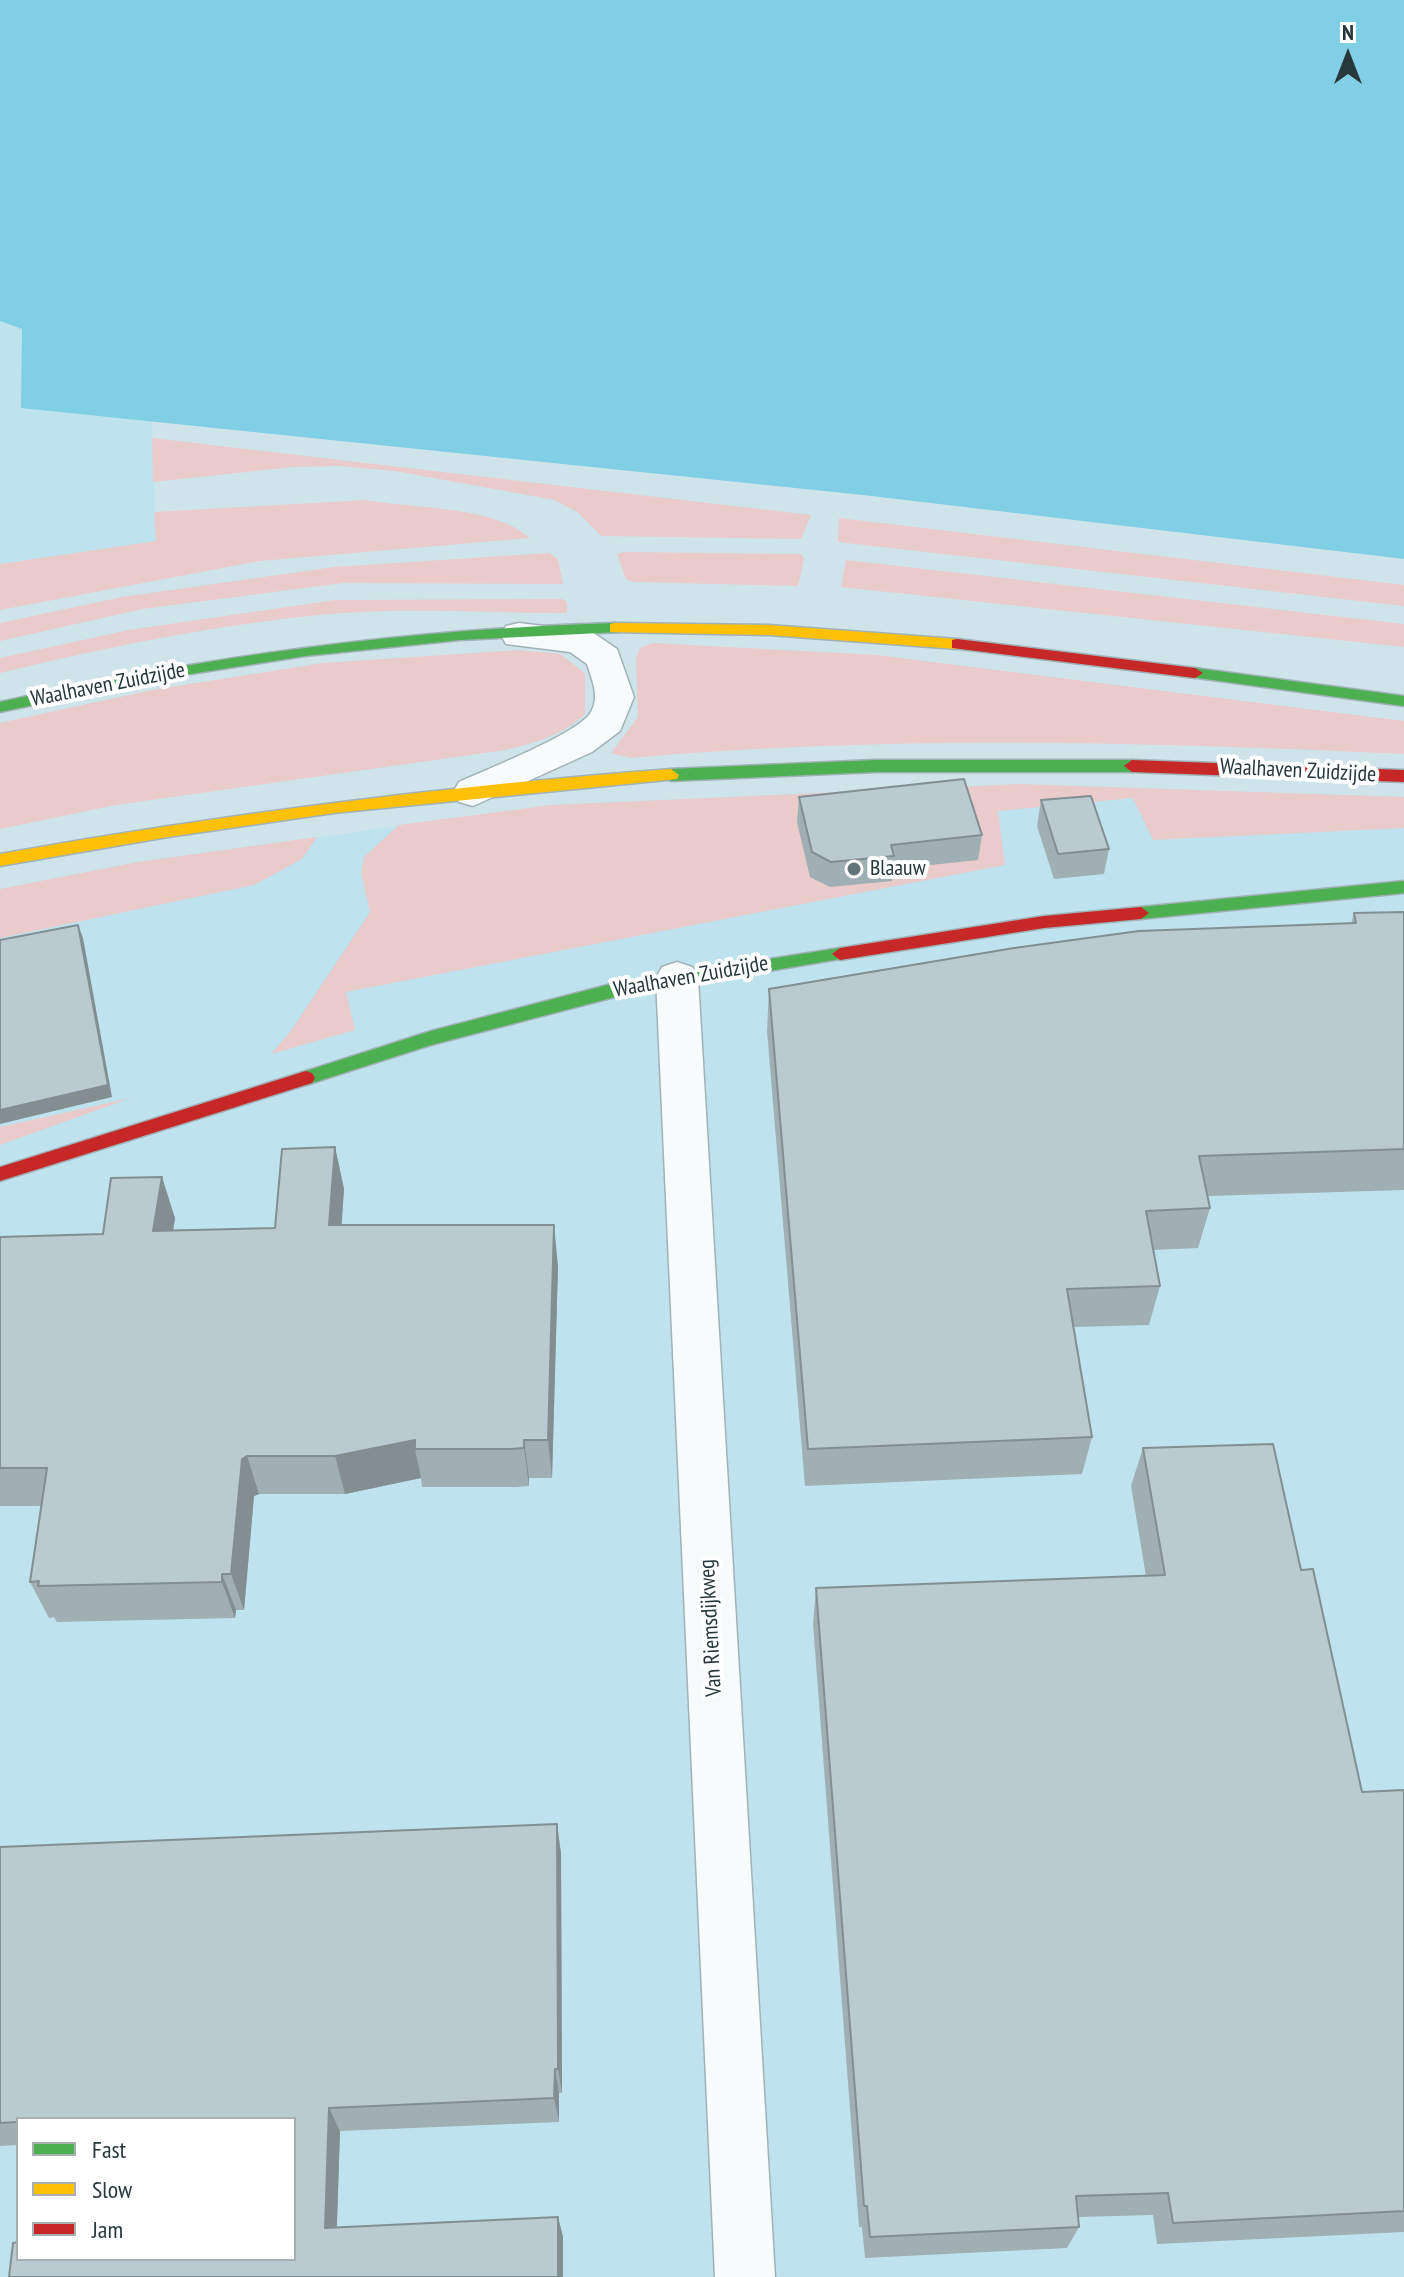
<!DOCTYPE html>
<html>
<head>
<meta charset="utf-8">
<style>
  body { margin:0 }
  #map { position:relative; width:1404px; height:2277px; overflow:hidden; background:#cee4ea; font-family:"PT Sans Narrow",sans-serif }
  canvas { display:block }
  .legend { position:absolute; left:16px; top:2117px; width:280px; height:144px; box-sizing:border-box; background:#fff; border:2px solid #a9afb1; margin:0; padding:10px 14px; list-style:none; font-size:24px; color:#27383d }
  .legend li { display:flex; align-items:center; gap:16px; height:40px }
  .legend b { width:40px; border:2px solid #a9afb1 }
  .north { position:absolute; left:1308px; top:16px; width:80px; height:80px; -webkit-text-stroke:6px #fff; paint-order:stroke; rotate:0deg; font-size:22px; font-weight:700; line-height:32px; text-align:center; color:#27383d }
  .north::after { content:''; display:block; margin:auto; width:28px; height:36px; background:#27383d; clip-path:polygon(50% 0,100% 100%,50% 72%,0 100%) }
</style>
</head>
<body>
<div id="map">
<canvas width="1404" height="2277"></canvas>
<ul class="legend">
<li><b style="height:10px;background:#4caf50"></b>Fast</li>
<li><b style="height:10px;background:#ffc107"></b>Slow</li>
<li><b style="height:10px;background:#c62828"></b>Jam</li>
</ul>
<div class="north">N</div>
</div>
<script>
const c = document.querySelector('canvas').getContext('2d');
c.lineJoin = 'round';
function paint(path, color) {
  c.fillStyle = color;
  c.fill(path, 'evenodd');
}
function trace(path, color, width, dash) {
  c.strokeStyle = color;
  c.lineWidth = width;
  c.lineCap = dash ? 'butt' : 'round';
  c.setLineDash(dash || []);
  c.stroke(path);
}
function label(font, color, halo, rows, align = 'center') {
  c.font = font + ' "PT Sans Narrow",sans-serif';
  c.lineWidth = 8;
  c.setLineDash([]);
  c.textBaseline = 'middle';
  c.strokeStyle = halo;
  c.fillStyle = color;
  for (const [text, x, y, turn = 0] of rows) {
    c.save();
    c.translate(x, y);
    c.rotate((+turn || 0) * Math.PI / 180);
    c.textAlign = isNaN(turn) ? turn : align;
    if (halo) c.strokeText(text, 0, 0);
    c.fillText(text, 0, 0);
    c.restore();
  }
}
const built = new Path2D(`
  M0,267l177,111 -25,43 4,120 -156,30z
  M1020,784l384,13v1480h-1404v-1388l138,-27 413,-57zM18,2119h276v140h-276z`);
const green = new Path2D(`
  M152,438l659,77 -10,24 -200,-3 -24,-24 -22,-12 -160,-29 -57,-5 -45,1 -140,15z
  M366,500c48,9 126,5 164,38l-270,23 -260,49v-46l156,-23 -2,-29z
  M839,518l565,67v21l-566,-64z
  M624,552l177,2 3,4 -6,28 -164,-4 -8,-3 -9,-25z
  M549,553l9,6 5,25 -220,-1 -200,26 -143,32v-18l122,-26 212,-30z
  M846,560l558,64v23l-563,-60z
  M562,599l5,3v10l-3,1c-73,0 -148,-5 -221,0 -115,9 -231,33 -343,60v-15l129,-28 206,-30z
  M653,643l224,12 527,66v33c-258,-12 -516,-19 -773,4l-20,-5 27,-36 -2,-58 4,-11z
  M519,650l41,4 25,19v41c-24,22 -48,28 -79,36l-390,55 -116,24v-106l152,-33 171,-27z
  M1020,784l384,13v31l-251,12 -20,-42 -135,13 7,54 -659,127 9,38 -84,24 19,-22 80,-120 -9,-39 3,-16 35,-32 152,-20z
  M317,837l-15,22 -48,26 -254,53v-49l138,-27z
  M131,1098l-131,47v-18z`);
const water = new Path2D(`
  M0,0h1404v559l-541,-64 -842,-87 1,-79 -22,-8z`);
const street = new Path2D(`
  M519,623l73,9 25,17 17,48 -14,34 -28,21 -119,54 -14,-4 -6,-10 6,-10c26,-12 121,-49 132,-70 9,-15 1,-32 -4,-48l-17,-12 -64,-8 -5,-9 5,-9z
  M677,962l15,5 6,11 77,1299h-60l-59,-1299 6,-11z`);
const fast = new Path2D(`
  M615,623l5,1v8l-160,8 -155,16 -153,24 -152,32v-10c203,-45 407,-73 615,-79z
  M1195,668l209,28v10l-214,-29v-8z
  M876,760h256l8,6 -8,6h-256l-205,9 -8,-6 8,-6z
  M1404,881v12l-263,26 -8,-6 8,-6z
  M840,948l6,2 2,4 -2,4 -231,39 -184,48 -125,40 -6,-2 -3,-5 3,-5 131,-42 184,-48z`);
const slow = new Path2D(`
  M615,623l154,2 188,14 8,5 -8,5 -188,-14 -159,-3v-8z
  M671,769l8,6 -2,4 -343,34 -166,24 -168,29v-12c223,-40 446,-68 671,-85z`);
const jam = new Path2D(`
  M957,639l238,29 8,5 -8,5 -243,-30v-8z
  M1132,760l272,10v12l-272,-10 -8,-6z
  M1141,907l8,6 -8,6 -97,9 -204,32 -8,-6 8,-6 204,-32z
  M306,1071l6,2 3,5 -3,5 -312,98v-14z`);
const wall = new Path2D(`
  M799,797l183,38 -4,25 -85,9 -1,12 -62,6 -20,-10 -13,-55z
  M1041,800l68,49 -5,25 -50,5 -17,-53z
  M1404,912v278l-196,6 2,12 -12,40 -45,2 7,36 -11,39 -76,2 19,110 -10,37 -277,12 -38,-455 2,-42 582,-65 3,-11z
  M335,1147l9,42 -3,36 217,41 -6,212h-23v8l-13,1h-94l-1,-9 -76,16h-86l-5,2 -10,114h-8l-1,8 -178,4 -3,-5 -5,1 -19,-36 11,-76h-41v-269l103,-3 72,-16 -2,12 102,-2z
  M1143,1448l158,122 61,222 42,-2v442l-247,12 -4,-29 -75,2 1,10 -12,21 -202,10 -3,-31h-3l-46,-603 3,-36 330,-12 -15,-90z
  M557,1824l4,30 1,239h-3v29l-219,9 -3,96 221,-10 5,20v40h-554l9,-18 276,-140h-276v26l-18,1v-299z`);
const shadedWall = new Path2D(`
  M78,925l5,13 29,159 -112,27v-14z
  M335,1147l9,42 -5,77 -10,-41z
  M162,1177l13,41 -8,54 -14,-41z
  M554,1225l4,41 -6,212 -4,-38z
  M415,1440v9l6,29 -76,16 -10,-38z
  M524,1440l5,38v8l-5,-38z
  M247,1456l12,38 -5,2 -10,114 -13,-36 11,-115z
  M222,1574l14,36 -1,8 -13,-36z
  M557,1824l4,30 1,239 -4,-24z
  M555,2069l4,24v29l-5,-24z
  M329,2108l11,23 -4,117 -11,-20z
  M558,2217l5,20v40h-5z`);
const building = new Path2D(`
  M964,779l18,56 -91,10 3,11 -63,6 -19,-10 -13,-55z
  M1091,796l18,53 -51,5 -17,-54z
  M1404,912v237l-205,7 11,52 -64,3 14,75 -93,3 25,148 -284,12 -39,-460 245,-41 125,-17 217,-8 -2,-10z
  M78,925l30,160 -108,25v-170z
  M335,1147l-6,78h225l-6,215h-24v8l-13,1h-96v-9l-80,16h-88l-5,3 -11,115h-9v8l-184,4 1,-5 -9,1 17,-114h-47v-231l103,-3 8,-56 51,-1 -9,54 122,-3 7,-79z
  M1273,1444l28,126 12,-1 49,223 42,-2v421l-231,12 -5,-30 -92,3 3,31 -209,10 -3,-31h-3l-48,-618 349,-13 -22,-127z
  M557,1824l1,245h-3l-1,29 -225,10 -4,120 233,-11v60h-549l4,-34 5,-1v17h276v-140h-276v3l-18,1v-276z`);
const markers = [
  [854,869,8,"#61747a"]
];
const streetNames = [
  ["Waalhaven Zuidzijde",108,685,-11],
  ["Waalhaven Zuidzijde",1298,771,3],
  ["Waalhaven Zuidzijde",691,977,-10],
  ["Van Riemsdijkweg",711,1628,-93]
];
const poiNames = [
  ["Blaauw",870,869]
];
paint(built, '#bee3ee');
paint(green, '#e8cbca');
paint(water, '#81cfe4');
trace(street, '#a1b2b7', 3);
trace(fast, '#a1b2b7', 3);
trace(slow, '#a1b2b7', 3);
trace(jam, '#a1b2b7', 3);
paint(street, '#f8fbfc');
paint(fast, '#4caf50');
paint(slow, '#ffc107');
paint(jam, '#c62828');
paint(wall, '#9fafb3');
paint(shadedWall, '#828e92');
paint(building, '#b9cbd0');
trace(building, '#828e92', 2);
for (const [x, y, r, color] of markers) {
  const dot = new Path2D();
  dot.arc(x, y, r, 0, 2 * Math.PI);
  c.fillStyle = color;
  c.fill(dot);
  trace(dot, '#fff', 3);
}
label('22px', '#27383d', '#fff', streetNames);
label('22px', '#27383d', '#fff', poiNames, 'left');
</script>
</body>
</html>
